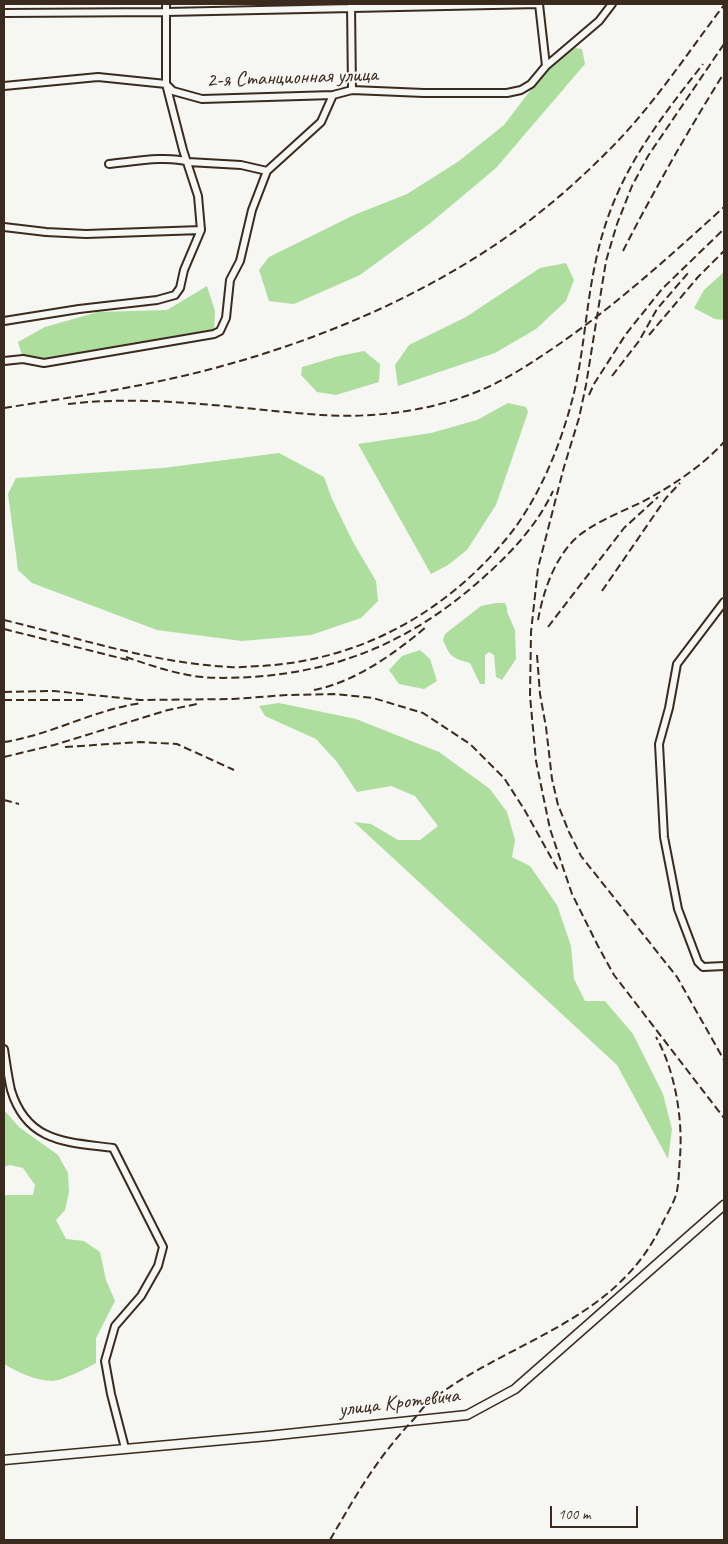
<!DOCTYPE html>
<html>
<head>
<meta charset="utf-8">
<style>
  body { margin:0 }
  #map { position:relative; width:728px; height:1544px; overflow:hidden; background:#f6f6f2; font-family:Caveat,sans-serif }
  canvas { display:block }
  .frame { position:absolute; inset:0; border:5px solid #3b2a1e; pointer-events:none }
  .scale { position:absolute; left:550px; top:1506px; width:88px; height:22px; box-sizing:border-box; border:2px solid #3b2a1e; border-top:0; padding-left:6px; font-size:15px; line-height:18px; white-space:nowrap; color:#3b2a1e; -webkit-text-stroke:4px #f6f6f2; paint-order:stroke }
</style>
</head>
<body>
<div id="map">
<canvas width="728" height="1544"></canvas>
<div class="frame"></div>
<div class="scale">100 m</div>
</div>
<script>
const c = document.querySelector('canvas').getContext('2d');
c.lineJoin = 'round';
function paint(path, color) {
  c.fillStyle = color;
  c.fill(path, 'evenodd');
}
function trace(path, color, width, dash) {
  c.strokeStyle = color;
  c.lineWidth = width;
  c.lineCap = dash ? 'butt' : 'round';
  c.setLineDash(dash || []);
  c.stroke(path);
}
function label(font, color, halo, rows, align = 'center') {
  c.font = font + ' Caveat,sans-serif';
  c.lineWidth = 4;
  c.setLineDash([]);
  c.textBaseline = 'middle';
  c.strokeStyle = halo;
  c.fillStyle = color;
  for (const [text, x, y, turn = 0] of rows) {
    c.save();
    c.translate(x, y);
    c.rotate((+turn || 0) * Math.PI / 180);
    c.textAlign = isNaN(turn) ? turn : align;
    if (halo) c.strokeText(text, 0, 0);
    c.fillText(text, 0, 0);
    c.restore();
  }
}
const green = new Path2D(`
  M575,48l7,1 3,15 -89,104 -68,57 -68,50 -66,29 -25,-3 -10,-31 10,-13 85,-42 53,-21 52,-33 45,-36 22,-29 22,-27z
  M566,263l8,17 -8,21 -30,28 -41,24 -97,33 -3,-21 14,-20 57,-28 74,-49z
  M724,272v48l-9,-1 -21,-11 10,-18z
  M207,286l8,25 -1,23 -170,29 -21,-4 -5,-17 27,-15 53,-15 69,-2z
  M364,351l16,13 -1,18 -43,13 -19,-3 -16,-17 1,-8 37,-11z
  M508,403l18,4 2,5 -32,93 -29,45 -19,15 -17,9 -73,-130 73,-11 46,-13z
  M279,453l45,24 8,22 21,43 23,39 2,20 -17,17 -50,17 -69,6 -85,-11 -125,-47 -14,-13 -10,-76 8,-16 147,-10z
  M496,603h9l2,5v4l8,18 1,29 -14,21 -6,-3 -2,-22 -5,-3 -4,3v29h-5l-10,-21c-18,-5 -20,-6 -27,-23l2,-6 36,-28z
  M420,650l10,9 7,22 -13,8 -25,-5 -10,-14 13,-14z
  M279,703l77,16 83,33 51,37 17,23 8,28 -3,17 18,9 27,39 14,41 3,33 11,22h20l28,33 30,60 9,35 -4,30 -51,-94 -263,-243 17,2 27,16h22l18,-14 -23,-30 -24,-10 -34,6 -20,-30 -21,-23 -51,-23 -6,-10z
  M4,1110l15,17 39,28 10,18 1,19 -4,18 -9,10 10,19 18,2 16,11 6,28 9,21 -19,37v25c-9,5 -34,18 -44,18 -15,0 -35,-9 -48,-17v-169h29l2,-10 -12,-17 -13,-3 -6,2z`);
const minor = new Path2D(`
  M351,4l1,86
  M539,4l7,62
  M4,13l162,-1 373,-8
  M4,86l94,-9 68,7 7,7 29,8 131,-4 19,-5 72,3h83l14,-3 10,-6 15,-18 53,-45 13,-17
  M109,164c22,-2 59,-9 79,-2l53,3 26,6
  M4,227l42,5 40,2 115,-4
  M4,321l75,-12 78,-9 18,-5 5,-7 4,-18 17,-40 -3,-34 -15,-46 -17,-66v-80
  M4,361l19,-2 21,4 170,-29 6,-3 6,-13 4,-38 10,-19 12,-51 15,-39 54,-49 12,-27
  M724,602l-47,62 -8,44 -10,36 5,93 14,72 20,53 5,5 21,-1
  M4,1049c2,13 4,28 7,41 16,53 56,52 102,58l50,99 -5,19 -17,30 -26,30 -10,35 6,33 14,54`);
const tertiary = new Path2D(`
  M4,1460l264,-24 199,-21 48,-26 209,-184`);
const rail = new Path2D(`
  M724,44l-76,112 -16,30 -15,38 -11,37 -20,124 -7,33 -15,49 -26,101 -7,64 -1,64 6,65 14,68 22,65 26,52 16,29 110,143
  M623,251c31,-61 65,-120 101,-178
  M649,335l49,-58 26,-26
  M612,376l27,-35 18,-32 32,-37
  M589,395l5,-11 32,-50 36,-45 62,-60
  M68,404c85,-10 169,5 253,11 52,3 104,-3 153,-22 28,-11 53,-27 78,-44 62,-42 117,-92 172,-142
  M4,408c69,-11 139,-21 207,-39 103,-27 209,-71 297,-133 35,-24 68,-53 98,-83 45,-44 80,-98 118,-148
  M602,591l64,-93 14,-15
  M4,620c74,18 149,43 226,47 10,1 21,-1 32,-1 98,-6 183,-53 245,-128 30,-37 50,-84 63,-130 14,-48 15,-99 26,-148 17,-81 57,-132 107,-196
  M538,620c5,-27 15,-58 35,-79 15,-16 48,-29 69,-39 30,-16 59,-35 82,-60
  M548,627l76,-99 34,-31
  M4,629l128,32
  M537,655l3,39 6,33 6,52 6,26 11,27 12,24 96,121 47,83
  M126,657c20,7 41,14 62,18 21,4 43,3 64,2 88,-6 158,-36 224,-93 30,-26 60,-56 77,-93
  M314,690c41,-8 80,-36 112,-63
  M4,692l50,-1 86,9 93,-1 54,-4 47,-1 39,4 50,15 47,31 34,34 20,31 34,61
  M4,700h79
  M4,742c47,-7 89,-32 137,-39
  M65,747l75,-5 37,2 57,26
  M4,757l50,-12 114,-35 29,-6
  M4,800l15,4
  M330,1540c26,-45 47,-82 83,-120 7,-8 13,-17 21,-22 79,-59 184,-77 229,-176 5,-10 12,-21 14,-31 2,-11 2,-23 3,-34 3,-38 -5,-87 -24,-120`);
const streetNames = [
  ["2-я Станционная улица",292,78,-2],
  ["улица Кротевича",399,1403,-7]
];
paint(green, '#adde9e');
trace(minor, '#3b2a1e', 10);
trace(tertiary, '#3b2a1e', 11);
trace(minor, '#f6f6f2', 6);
trace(tertiary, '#f6f6f2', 8);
trace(rail, '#3b2a1e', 2, [8, 4]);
label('21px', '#3b2a1e', '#f6f6f2', streetNames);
</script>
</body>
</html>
